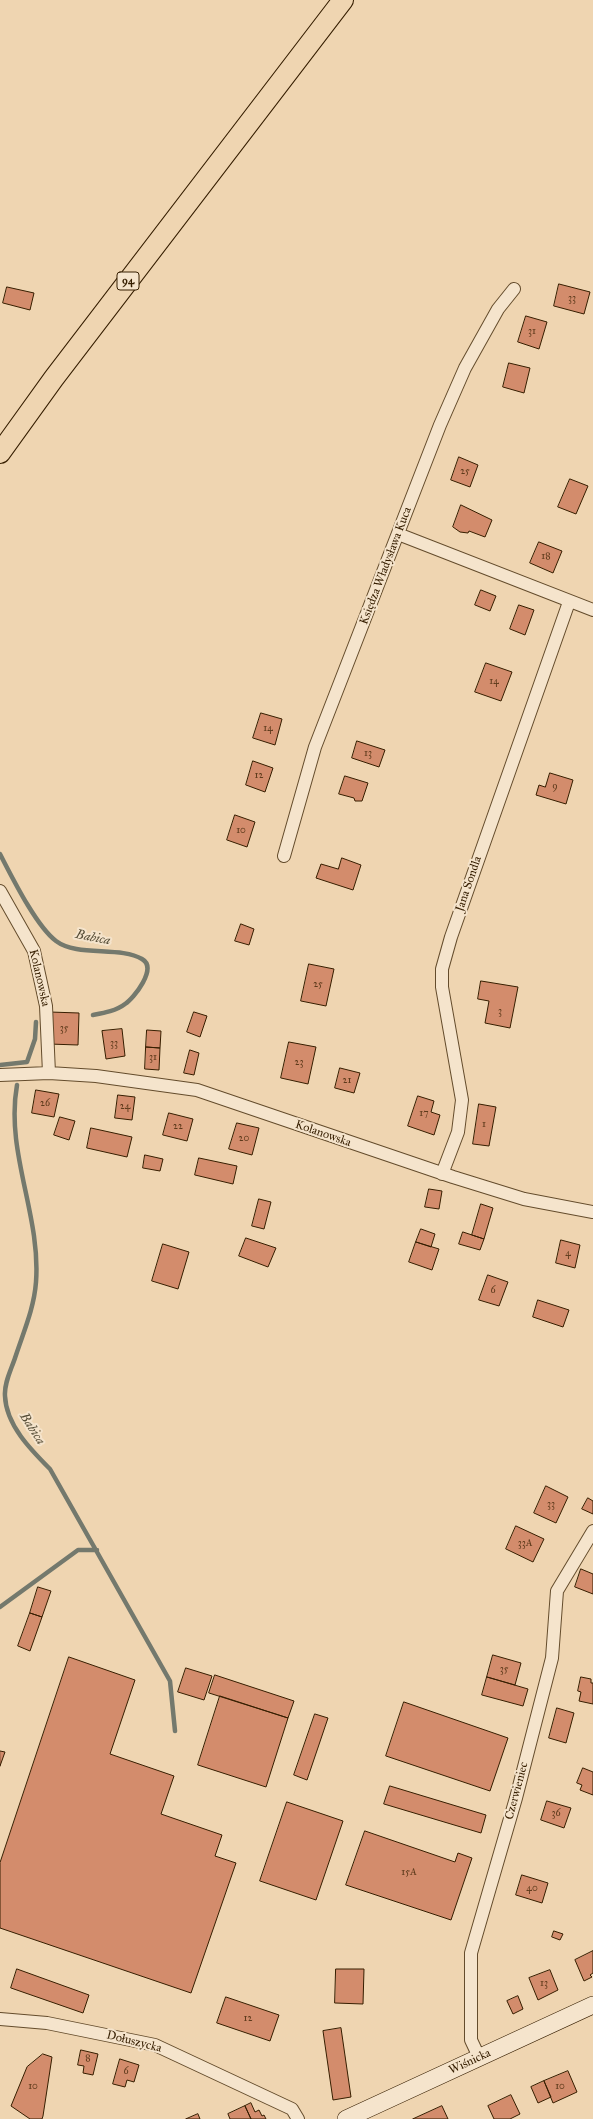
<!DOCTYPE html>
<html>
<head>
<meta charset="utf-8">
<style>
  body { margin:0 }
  canvas { display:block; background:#efd5b1 }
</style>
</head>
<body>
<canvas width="593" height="2119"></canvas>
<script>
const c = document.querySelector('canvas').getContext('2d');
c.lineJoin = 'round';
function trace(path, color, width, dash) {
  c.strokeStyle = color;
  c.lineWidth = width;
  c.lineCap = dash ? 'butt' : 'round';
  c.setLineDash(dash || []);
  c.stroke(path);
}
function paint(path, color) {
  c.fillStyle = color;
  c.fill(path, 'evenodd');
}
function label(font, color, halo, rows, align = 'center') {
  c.font = font + ' "IM FELL Great Primer",serif';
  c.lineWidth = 4;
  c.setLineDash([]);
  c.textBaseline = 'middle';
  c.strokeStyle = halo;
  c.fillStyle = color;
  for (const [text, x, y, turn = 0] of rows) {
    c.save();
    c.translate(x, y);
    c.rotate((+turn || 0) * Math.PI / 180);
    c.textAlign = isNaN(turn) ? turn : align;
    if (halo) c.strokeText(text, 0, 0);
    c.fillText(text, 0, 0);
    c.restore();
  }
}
const stream = new Path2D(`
  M0,854c12,23 36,72 56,87 21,16 64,5 86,18 16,9 -8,39 -17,45 -9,7 -21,9 -32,11
  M0,1065l27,-3 8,-23 1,-17
  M17,1085c-12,67 24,130 19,197 -2,27 -13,51 -21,76 -4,12 -11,25 -10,38 1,29 26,54 45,73l120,212 5,50
  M0,1607l78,-57h19`);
const building = new Path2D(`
  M559,284l31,8 -6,22 -30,-8z
  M7,287l27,6 -4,17 -27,-7z
  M526,316l21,6 -8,27 -21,-7z
  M509,363l21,5 -6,25 -21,-6z
  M459,457l19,8 -8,22 -19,-7z
  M570,479l18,7 -12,28 -18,-7z
  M461,505l31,15 -7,17 -16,-6 -1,2 -8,-1 -7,-5z
  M539,542l23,9 -9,22 -23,-10z
  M481,590l15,6 -6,15 -15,-6z
  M519,605l15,5 -9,25 -15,-6z
  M486,663l26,9 -11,29 -26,-9z
  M261,713l21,6 -7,26 -22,-7z
  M357,741l28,9 -6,17 -27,-9z
  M253,761l20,7 -8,24 -19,-7z
  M550,773l23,7 -7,24 -30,-9 3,-10 6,2z
  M345,776l23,7 -6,18h-7l-1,-3 -15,-4z
  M235,815l20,7 -8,25 -20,-7z
  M342,858l19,7 -8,25 -37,-12 5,-14 17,5z
  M241,924l13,5 -5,16 -14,-4z
  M309,964l25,5 -8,37 -25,-5z
  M481,981l37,6 -8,41 -25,-5 4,-22 -11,-2z
  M50,1012l29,1 -1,32 -29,-1z
  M194,1012l13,4 -7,21 -13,-5z
  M122,1029l3,27 -19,3 -4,-28z
  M147,1030l14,1 -1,17 -14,-1z
  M289,1042l27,5 -8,37 -27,-6z
  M146,1047l14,1 -1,22 -14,-1z
  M190,1050l9,3 -5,22 -10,-2z
  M340,1068l20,5 -6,20 -19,-5z
  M36,1090l23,4 -5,23 -22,-4z
  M118,1095l17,2 -3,23 -17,-2z
  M418,1096l16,5 -3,11 9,3 -6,20 -26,-9z
  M479,1104l17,3 -7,39 -16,-2z
  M169,1113l24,6 -6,22 -24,-6z
  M60,1117l15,4 -6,19 -15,-5z
  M237,1123l22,5 -7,27 -23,-6z
  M91,1128l41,9 -5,20 -40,-9z
  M145,1155l18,4 -3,12 -17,-3z
  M199,1158l38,8 -4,18 -38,-9z
  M429,1189l13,2 -3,18 -14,-2z
  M259,1199l12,3 -7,27 -12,-3z
  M481,1204l12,4 -9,31 -12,-4z
  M421,1229l14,5 -4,13 -15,-5z
  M463,1232l21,7 -4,11 -21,-6z
  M246,1238l30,10 -8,19 -29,-11z
  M561,1240l19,5 -5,23 -19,-5z
  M416,1242l23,7 -7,21 -23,-8z
  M163,1244l26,8 -11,37 -26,-8z
  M488,1275l20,7 -9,24 -20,-6z
  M538,1300l31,10 -6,17 -30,-10z
  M546,1486l22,11 -12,26 -22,-10z
  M588,1498l5,3v13l-11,-5z
  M516,1526l28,13 -11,23 -27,-13z
  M581,1569l12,5v20l-18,-7z
  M38,1587l13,4 -9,26 -12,-4z
  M30,1613l12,4 -12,34 -12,-5z
  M493,1655l28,8 -6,22 -28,-8z
  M69,1657l66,23 -25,74 64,22 -13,38 61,21 -7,21 21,7 -45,130 -191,-65v-65z
  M186,1668l26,8 -8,24 -26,-8z
  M215,1675l79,26 -6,17 -79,-25z
  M487,1677l41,12 -5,17 -41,-11z
  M581,1677l10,2v4h2v21l-14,-3 2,-9 -3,-1z
  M220,1696l68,22 -22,69 -68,-22z
  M404,1702l104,36 -18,53 -104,-35z
  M557,1708l17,5 -8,30 -17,-5z
  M315,1714l13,4 -21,62 -13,-5z
  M0,1751l5,1 -5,14z
  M583,1768l10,4v23l-13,-5 2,-5 -5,-2z
  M390,1786l96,29 -5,18 -97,-29z
  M547,1801l24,7 -7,20 -23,-8z
  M287,1802l56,19 -27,79 -56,-19z
  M365,1831l90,31 3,-9 14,5 -21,62 -105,-35z
  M522,1875l26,8 -6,20 -26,-8z
  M554,1931l9,3 -3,6 -8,-3z
  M593,1951v22l-3,2 2,2 -8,4 -9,-21z
  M17,1969l72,26 -6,18 -72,-25z
  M336,1969h28l-1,35 -28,-1z
  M550,1970l8,20 -20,10 -9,-22z
  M518,1996l5,13 -10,5 -6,-13z
  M226,1997l53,18 -9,26 -53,-18z
  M341,2028l10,69 -18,3 -10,-69z
  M81,2050l17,4 -5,21 -10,-2 1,-7 -6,-1z
  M43,2054l9,3 -9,59 -1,3h-12l-19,-13 16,-39z
  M120,2059l19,6 -5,17 -7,-2 -2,7 -12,-3z
  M568,2071l9,21 -24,11 -9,-22z
  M544,2081l7,16 -13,6 -7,-16z
  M511,2095l9,19 -10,5h-16l-6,-13z
  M251,2103l4,9 4,-2 3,6 2,-1 2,4h-15l-6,-13z
  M245,2106l6,13h-21l-2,-5z
  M442,2106l6,13h-35z
  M198,2114l2,5h-14z`);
const minor = new Path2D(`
  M398,534l195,76
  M284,856l31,-109 125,-322 25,-57 33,-59 16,-20
  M0,891l34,60 12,55 3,67
  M0,1075l49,-2 47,3 101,14 256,87 71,22 69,13
  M442,1174l16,-42 4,-32 -20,-113v-18l9,-32 118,-335
  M0,2019l47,4 108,22 137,64 6,10
  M479,2057l-8,-17v-87l45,-155 36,-140 5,-67 36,-60`);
const secondary = new Path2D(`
  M346,2119l247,-114`);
const primary = new Path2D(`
  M0,453l54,-75 289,-378`);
const numberNames = [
  ["33",572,299],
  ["31",532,332],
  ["25",465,472],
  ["18",546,557],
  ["14",494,682],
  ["14",268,729],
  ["13",368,754],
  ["12",259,776],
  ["9",555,787],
  ["10",241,831],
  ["25",318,985],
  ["3",500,1012],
  ["35",64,1029],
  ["33",114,1044],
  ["31",153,1058],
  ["23",299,1063],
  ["21",347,1081],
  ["26",45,1104],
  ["24",125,1107],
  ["17",424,1114],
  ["1",484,1125],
  ["22",178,1127],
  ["20",244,1139],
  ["4",568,1254],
  ["6",493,1291],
  ["33",551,1505],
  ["33A",525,1544],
  ["35",504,1670],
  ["36",556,1814],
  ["15A",409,1873],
  ["40",532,1889],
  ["13",544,1984],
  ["12",248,2019],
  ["8",88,2059],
  ["6",126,2072],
  ["10",33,2087],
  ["10",560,2087]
];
const shields = [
  [128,281,22]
];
const shieldNames = [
  ["94",128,281]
];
const streetNames = [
  ["Księdza Władysława Kuca",386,566,-69],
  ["Jana Sondla",469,884,-71],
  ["Kolanowska",39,978,77],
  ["Kolanowska",323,1134,19],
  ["Czerwieniec",517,1791,-75],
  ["Dołuszycka",134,2042,14],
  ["Wiśnicka",470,2062,-25]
];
const waterNames = [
  ["Babica",93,938,11],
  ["Babica",32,1429,57]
];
trace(stream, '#74796d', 4.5);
paint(building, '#d38c6c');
trace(building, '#361e00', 1);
trace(minor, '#644c2c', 14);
trace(secondary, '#361e00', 18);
trace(primary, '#361e00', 22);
trace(minor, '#f5e4cc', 12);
trace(secondary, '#f5e4cc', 17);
trace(primary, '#efd5b1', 20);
label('10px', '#5d3a1b', null, numberNames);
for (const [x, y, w] of shields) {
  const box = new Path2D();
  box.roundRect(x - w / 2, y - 9, w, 18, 3);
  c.fillStyle = '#f5e4cc';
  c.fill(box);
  trace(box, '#361e00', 1);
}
label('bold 11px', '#361e00', null, shieldNames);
label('12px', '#361e00', '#f5e4cc', streetNames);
label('italic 13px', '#554c36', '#f5e4cc', waterNames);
</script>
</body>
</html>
